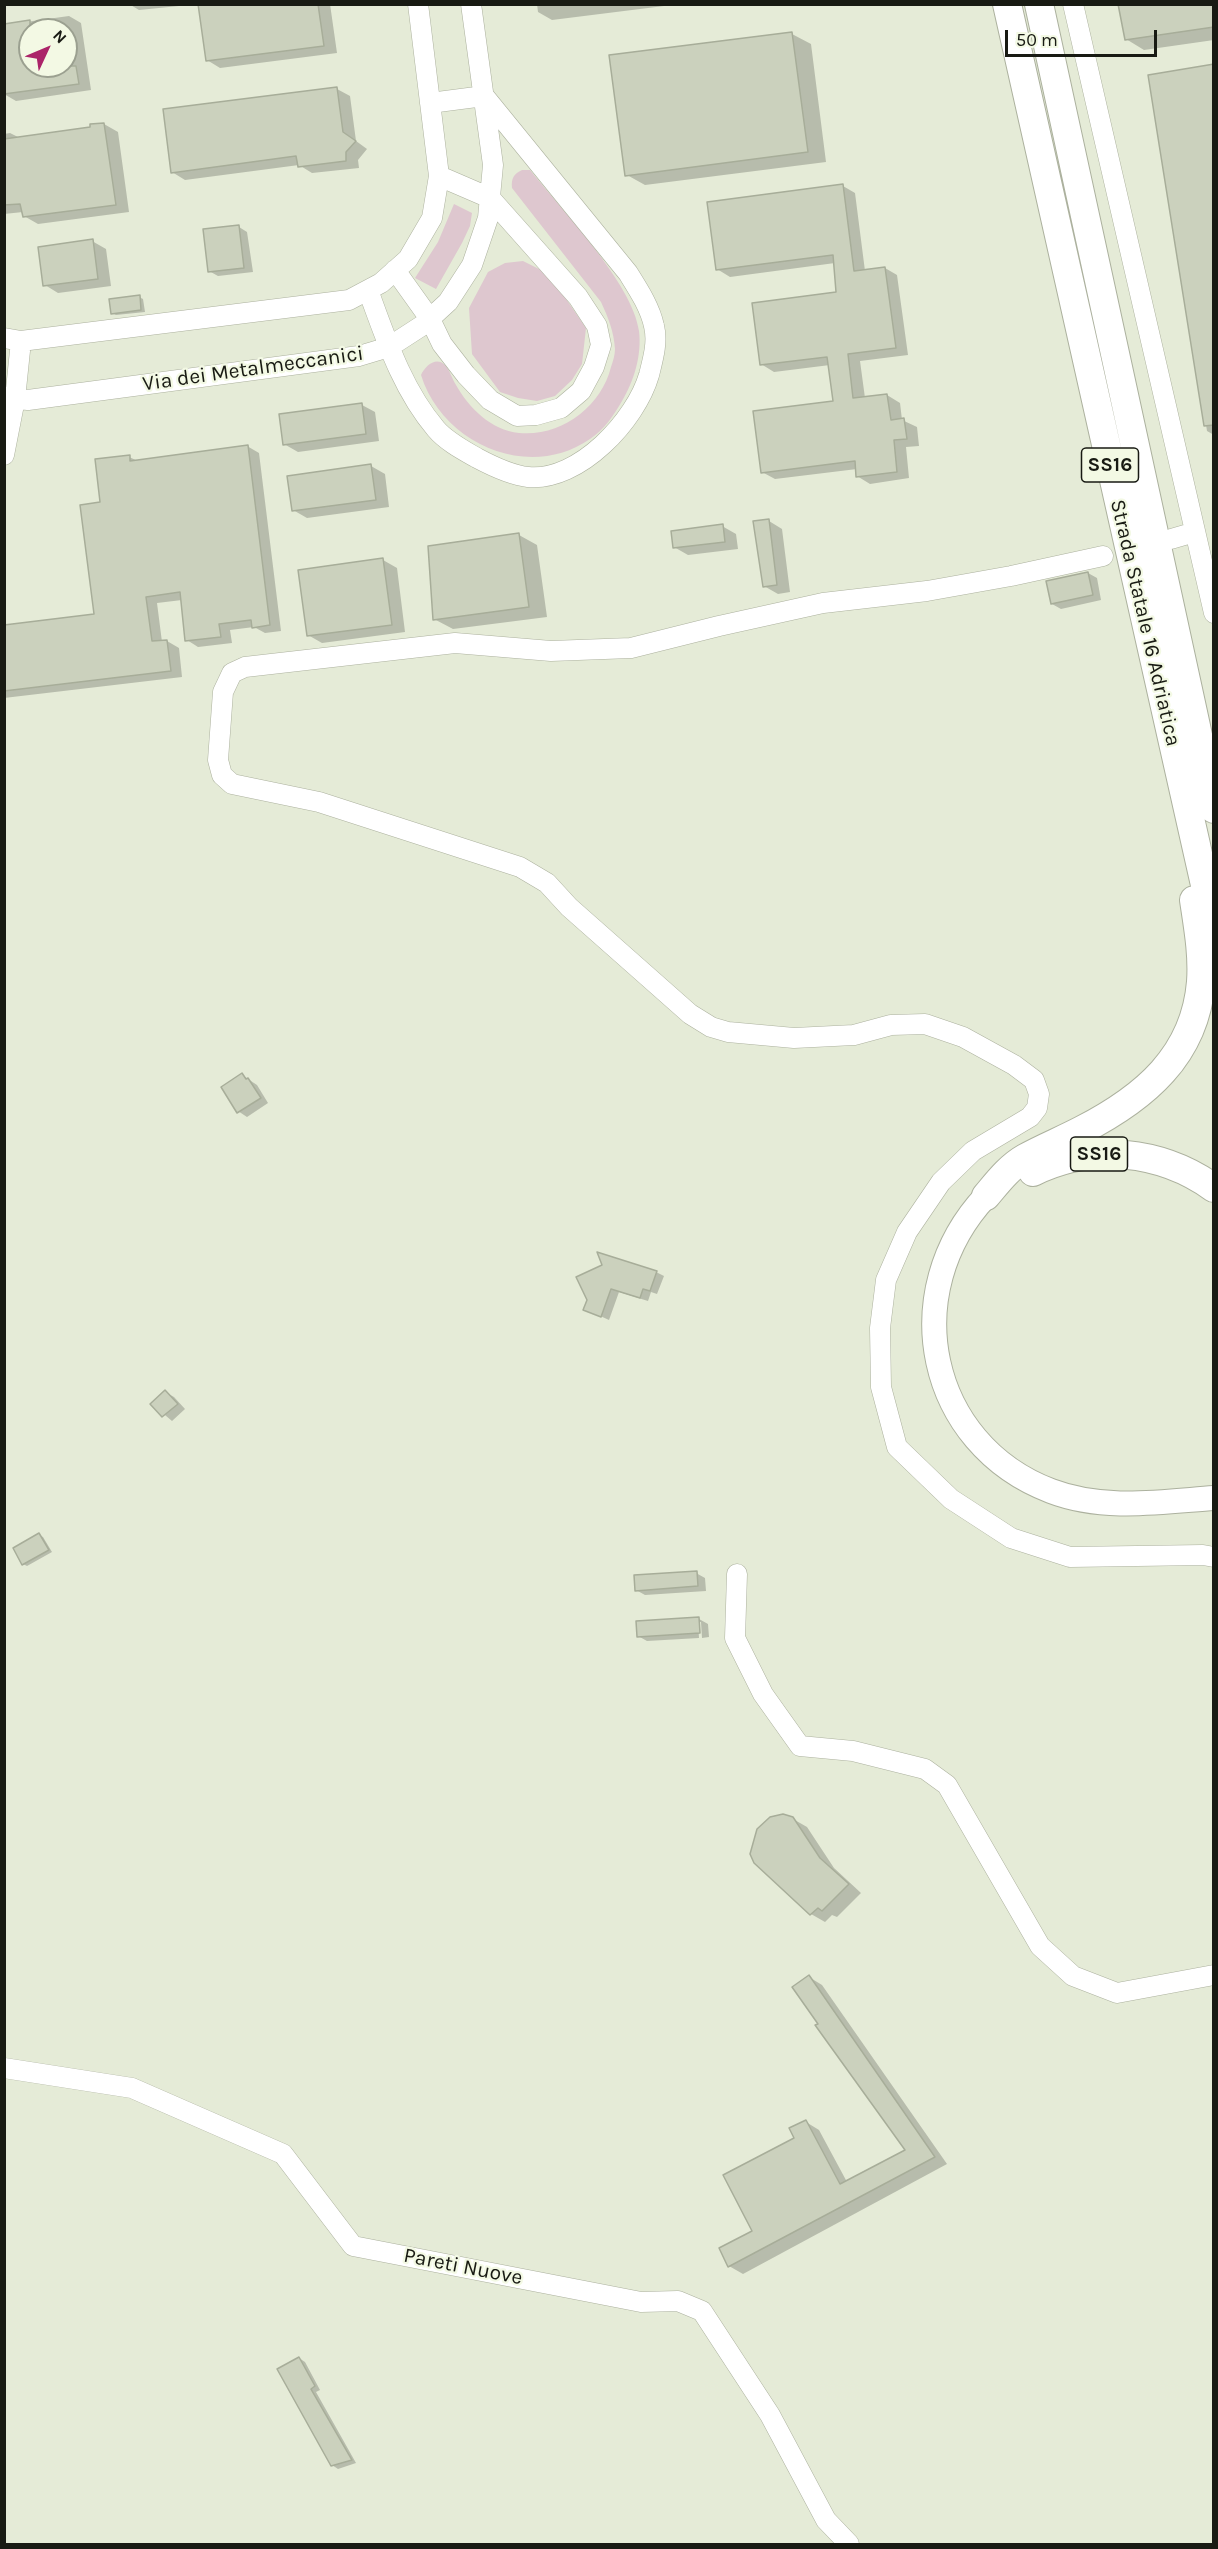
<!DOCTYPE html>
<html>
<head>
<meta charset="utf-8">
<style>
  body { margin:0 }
  #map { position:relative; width:1218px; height:2549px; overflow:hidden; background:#e5ebd7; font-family:Karla,sans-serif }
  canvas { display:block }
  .frame { position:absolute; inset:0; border:6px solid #181a13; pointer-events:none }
  .north { position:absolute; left:18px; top:18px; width:60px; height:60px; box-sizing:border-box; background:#f3f9e4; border:2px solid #9ba090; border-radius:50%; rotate:46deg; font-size:16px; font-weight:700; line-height:24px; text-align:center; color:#181a13 }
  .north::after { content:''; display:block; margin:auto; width:21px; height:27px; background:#ab2469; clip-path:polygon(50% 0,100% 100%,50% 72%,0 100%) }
  .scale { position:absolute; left:1005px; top:30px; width:152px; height:27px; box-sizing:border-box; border:3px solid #181a13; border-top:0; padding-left:8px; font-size:18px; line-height:21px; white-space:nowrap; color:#181a13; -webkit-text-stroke:4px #f3f9e4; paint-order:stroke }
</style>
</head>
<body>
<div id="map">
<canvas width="1218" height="2549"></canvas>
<div class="frame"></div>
<div class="north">N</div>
<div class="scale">50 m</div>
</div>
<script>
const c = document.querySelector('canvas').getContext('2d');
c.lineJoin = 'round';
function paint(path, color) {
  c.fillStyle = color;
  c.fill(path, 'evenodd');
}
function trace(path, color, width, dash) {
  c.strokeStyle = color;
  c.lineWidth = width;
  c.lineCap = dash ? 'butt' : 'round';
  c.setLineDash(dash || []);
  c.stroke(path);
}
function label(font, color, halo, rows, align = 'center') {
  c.font = font + ' Karla,sans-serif';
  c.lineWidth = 4.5;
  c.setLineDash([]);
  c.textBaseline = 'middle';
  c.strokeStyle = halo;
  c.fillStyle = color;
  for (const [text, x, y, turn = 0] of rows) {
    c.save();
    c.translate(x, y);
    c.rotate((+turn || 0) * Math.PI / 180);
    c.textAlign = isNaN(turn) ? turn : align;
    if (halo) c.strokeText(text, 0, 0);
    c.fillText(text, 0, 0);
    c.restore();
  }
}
const green = new Path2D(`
  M522,170h8c31,39 103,114 109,161 3,24 -5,50 -17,70 -8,14 -18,29 -32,38 -62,43 -148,4 -169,-64 4,-9 15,-19 24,-10 5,5 7,14 11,20 13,23 35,45 63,48 42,4 82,-26 92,-66 2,-6 4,-12 4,-18 -1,-17 -7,-32 -14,-47l-89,-114c-1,-10 2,-14 10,-18z
  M454,204l18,9 -2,13 -8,17 -26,46 -21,-11 23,-36z
  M523,261l18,9 23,26 22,32 -4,36 -10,16 -17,16 -18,5 -19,-3 -18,-6 -28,-38 -3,-46 19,-36 17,-9z`);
const shadow = new Path2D(`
  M129,4h50v2l-40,4z
  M200,4h130l7,49 -117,15 -13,-8z
  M537,4h143l-128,16 -14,-8z
  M1214,4v36l-70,10 -18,-11z
  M69,16l12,7 10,67 -75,11 -12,-7v-69zM30,30h36v36h-36z
  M792,34l19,10 15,118 -181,23 -18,-10z
  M1214,66v369l-7,-4 -57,-355z
  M337,89l13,7 6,45 11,8 -9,11 1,8 -47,5 -13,-8 -114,15 -13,-8z
  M104,124l14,8 11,80 -91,12 -14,-8 -1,-4 -19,2v-80l6,-1 10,5 71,-10z
  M843,186l12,7 10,78 20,-3 12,7 11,80 -48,6 5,37 22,-3 13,8 2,17 15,7 2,19 -13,1 3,31 -39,6 -13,-8v-7l-82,10 -13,-7 73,-70 -5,-37 -56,7 -13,-8 76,-71 -2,-30 -105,14 -13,-8z
  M239,227l8,5 6,40 -35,4 -9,-5z
  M92,241l14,8 5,37 -53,7 -13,-8z
  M139,297l4,2 2,13 -29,3 -4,-2z
  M362,405l13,7 4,29 -81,11 -14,-8z
  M247,446l12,7 22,178 -16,2 -11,-6 -24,3 2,13 -34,4 -11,-7 -5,-40 -25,3 5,39 5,-1 12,7 3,29 -178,21v-71l92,-11 6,-113 27,-46 9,4z
  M371,466l14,8 4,33 -82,11 -14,-8z
  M769,521l13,8 8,63 -12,2 -14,-8z
  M722,526l14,8 2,15 -50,6 -14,-8z
  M519,535l18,10 10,72 -94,12 -19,-10z
  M383,560l14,8 8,64 -83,11 -14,-8z
  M1088,573l9,5 4,22 -40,9 -9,-5z
  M242,1075l15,10 11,18 -21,14 -9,-6z
  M656,1272l8,4 -7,18 -6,-2 -3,9 -29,-9 -10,28 -24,-11 4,-9 -11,-22z
  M165,1392l9,5 11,12 -13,12 -20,-17z
  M39,1535l4,2 9,15 -25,14 -4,-2z
  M696,1573l9,5 1,13 -61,4 -9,-5z
  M699,1619l9,5 1,13 -7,1 -1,-16h-3l1,16 -52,3 -9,-5z
  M793,1819l14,8 27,41 27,25 -24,24 -5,-2 -7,7 -14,-8 -56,-52z
  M809,1977l13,8 125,179 -204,110 -14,-8 25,-35 42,-93 10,-16 13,8 28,52 60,-31 -87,-127z
  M299,2358l6,4 15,28 -4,2 40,71 -18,6 -6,-4z`);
const building = new Path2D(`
  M198,4h120l6,42 -118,15z
  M1118,4h96v23l-89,13z
  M30,20v46h46l3,18 -75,10v-70z
  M792,32l16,120 -183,24 -16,-121z
  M1214,64v361l-10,1 -56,-351z
  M337,87l6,45 13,9 -10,11v9l-48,6 -2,-11 -125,17 -8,-64z
  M104,123l12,82 -93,12 -3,-13 -16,1v-66l86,-12v-3z
  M843,184l11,87 31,-4 11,81 -48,6 5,44 34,-4 4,26 13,-2 3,21 -13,1 3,32 -41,5 -1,-16 -94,12 -8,-62 80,-10 -6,-44 -67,8 -8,-62 84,-11 -3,-37 -117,15 -9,-68z
  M239,225l5,43 -36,4 -5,-43z
  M93,239l5,40 -55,7 -5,-39z
  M140,295l1,15 -30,4 -2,-15z
  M362,403l4,31 -83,11 -4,-31z
  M248,445l22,180 -18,3 -1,-8 -32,4 2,13 -36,4 -5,-49 -34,5 6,44 15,-1 4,31 -167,20v-66l90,-11 -14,-109 20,-3 -5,-43 35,-4v6z
  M371,464l5,36 -84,11 -5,-35z
  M769,519l8,66 -14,2 -10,-66z
  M723,524l2,18 -52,6 -2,-17z
  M519,533l10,74 -96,13 -5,-74z
  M383,558l9,67 -85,11 -9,-66z
  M1088,572l5,23 -42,9 -5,-23z
  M242,1073l4,6 2,-1 13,20 -24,15 -16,-26z
  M597,1252l60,19 -7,20 -7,-2 -3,9 -29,-9 -10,28 -18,-7 4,-10 -11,-23 26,-12z
  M165,1390l13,14 -16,13 -12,-13z
  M39,1533l10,17 -27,15 -9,-17z
  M697,1571l1,15 -63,5 -1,-16z
  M699,1617l1,16 -63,4 -1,-16z
  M783,1814l10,3 27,41 29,26 -27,27 -4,-3 -8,7 -56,-52 -4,-9 7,-25 13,-12z
  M809,1975l126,182 -207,110 -9,-19 33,-17 -29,-56 71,-37 -5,-10 17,-8 34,64 65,-34 -90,-125 3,-1 -26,-37z
  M299,2357l16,29 -4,3 41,71 -21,6 -54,-97z`);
const minor = new Path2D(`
  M1073,4l141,609
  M395,270l35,49 12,25 24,31 24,25 27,16 19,-1 25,-7 20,-17 13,-24 7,-22 -4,-19 -19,-29 -88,-99 -51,-22
  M368,290c18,49 34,99 68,139 10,12 27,21 41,29 15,8 33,17 51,19 51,5 108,-57 121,-102 4,-16 9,-33 5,-49 -4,-19 -16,-37 -26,-53l-144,-177 -54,7
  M4,338l17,3 328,-41 32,-17 27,-24 24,-41 7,-42 -21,-172
  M4,397l24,3 331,-44 30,-9 34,-22 25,-23 24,-37 16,-47 5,-53 -22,-161
  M4,455l11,-56 6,-58
  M1171,539l24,-7
  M1103,556l-92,20 -84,15 -104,12 -104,23 -88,22 -80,3 -96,-8 -210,24 -13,6 -9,19 -5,68 4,15 10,9 87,18 201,65 27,16 22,24 121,107 21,13 17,5 66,6 60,-3 37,-10 34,-1 38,13 51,28 20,15 5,14 -2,14 -7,9 -57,34 -32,31 -34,50 -21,48 -6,48 1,59 16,60 54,52 60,39 59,19 133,-2 11,2
  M737,1574l-2,64 28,56 37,52 53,5 72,18 22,16 93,161 33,30 44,17 97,-18
  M4,2068l128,20 151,66 70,92 288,56 37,-1 24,10 68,104 56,105 23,24`);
const major = new Path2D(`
  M986,1196c-90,96 -59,248 65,295 52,20 109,11 163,7`);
const highway = new Path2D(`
  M1007,4l207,921
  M1039,4l175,805
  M1033,1172c59,-29 128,-22 181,16
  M986,1196c11,-13 23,-29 39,-38 18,-10 38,-18 57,-28 62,-32 113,-74 119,-148 2,-28 -3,-55 -7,-82`);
const shields = [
  [1110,465,57],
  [1099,1154,57]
];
const shieldNames = [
  ["SS16",1110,465],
  ["SS16",1099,1154]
];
const streetNames = [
  ["Via dei Metalmeccanici",253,369,-8],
  ["Strada Statale 16 Adriatica",1145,623,77],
  ["Pareti Nuove",463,2267,11]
];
paint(green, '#dec7cf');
paint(shadow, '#0003');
paint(building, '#cbd1bd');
trace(building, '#a7ad99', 1.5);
trace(minor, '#acb19e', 21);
trace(major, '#acb19e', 26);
trace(highway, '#acb19e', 30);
trace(minor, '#fff', 20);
trace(major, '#fff', 24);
trace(highway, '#fff', 28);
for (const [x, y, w] of shields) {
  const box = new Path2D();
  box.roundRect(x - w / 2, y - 17, w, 34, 4.5);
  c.fillStyle = '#f3f9e4';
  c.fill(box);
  trace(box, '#181a13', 1.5);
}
label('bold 20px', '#181a13', null, shieldNames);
label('21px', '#181a13', '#f3f9e4', streetNames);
</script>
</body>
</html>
